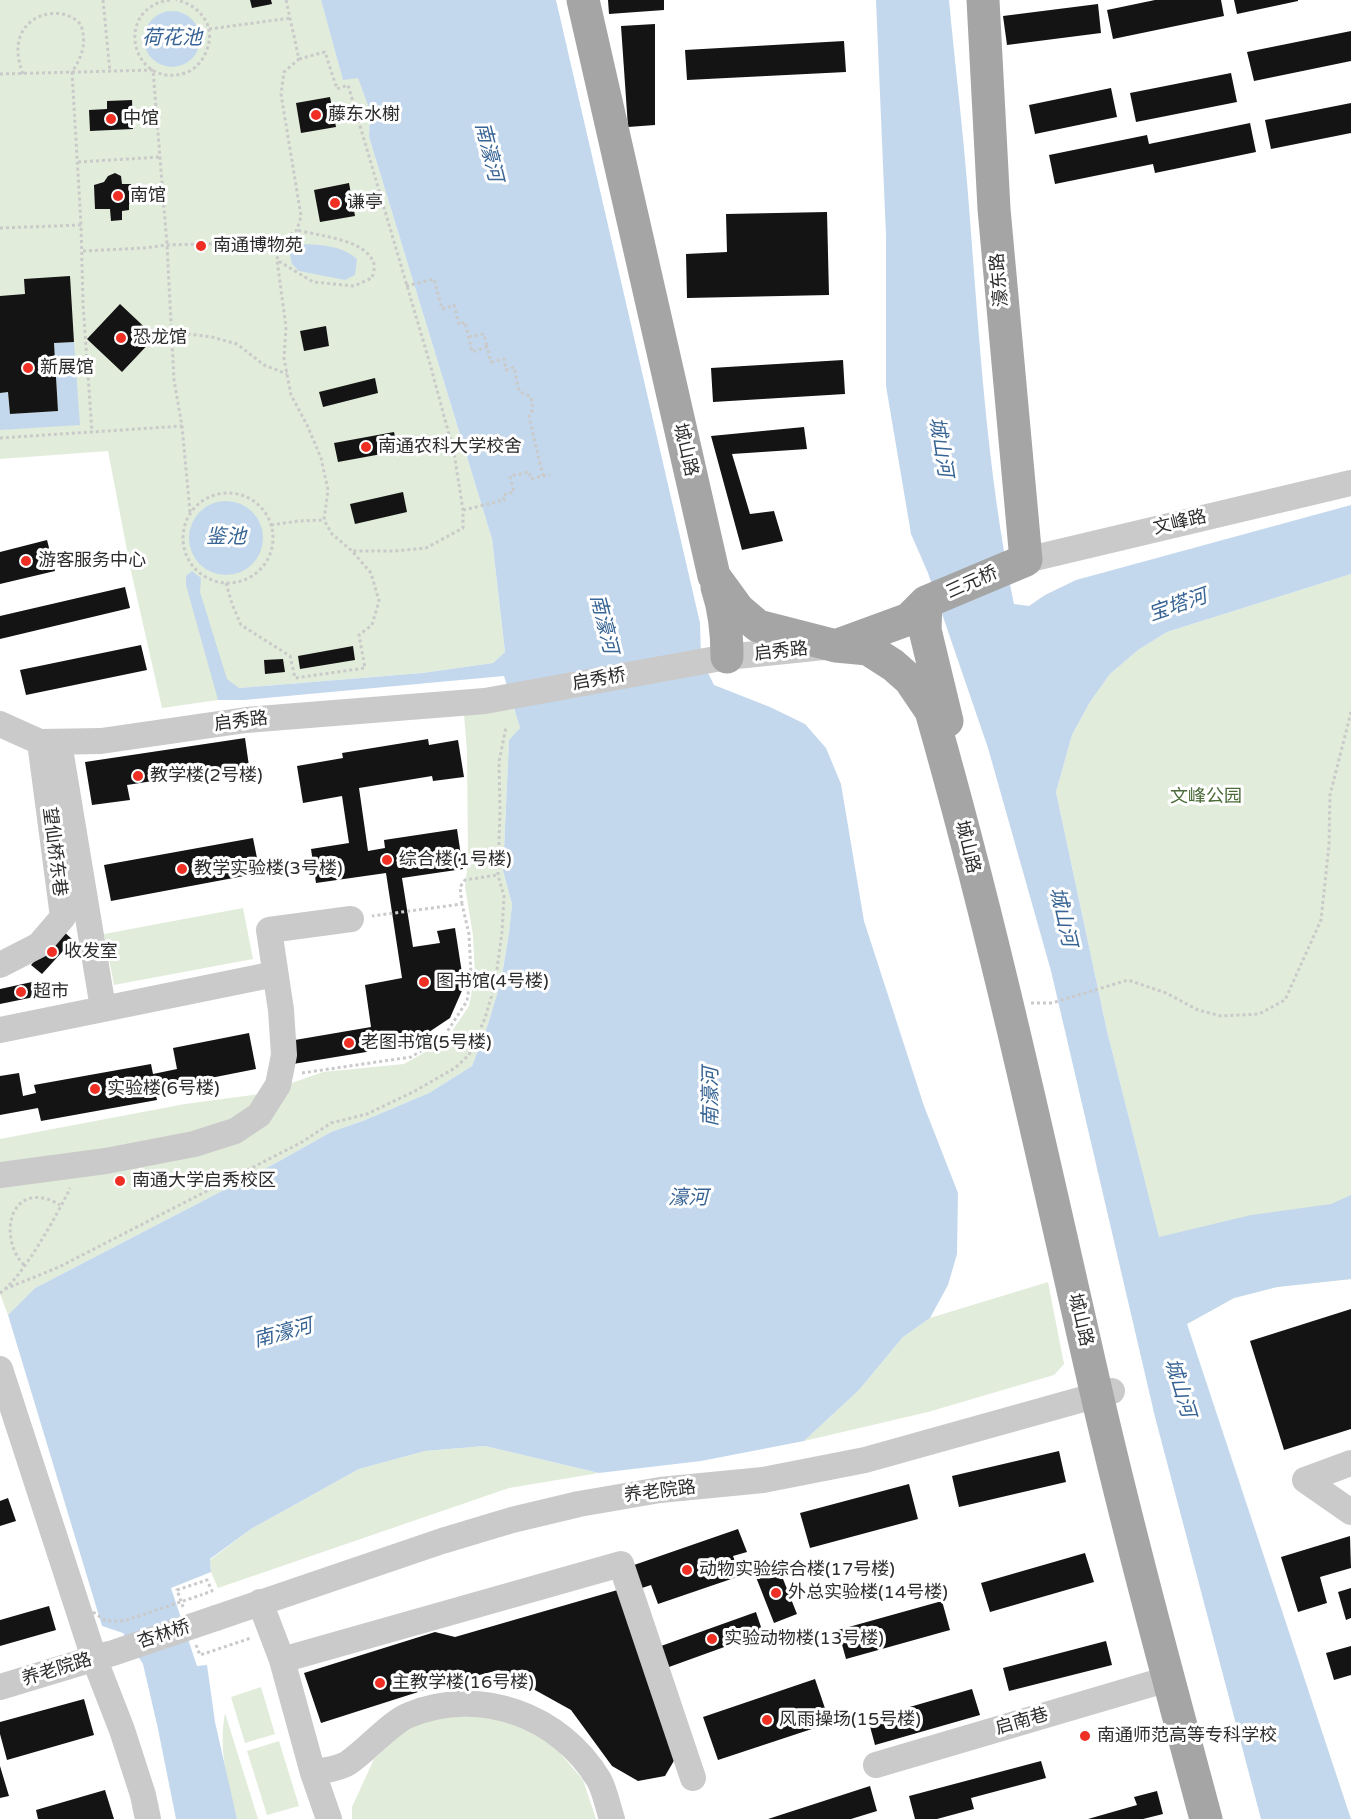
<!DOCTYPE html>
<html>
<head>
<meta charset="utf-8">
<style>
  body { margin:0 }
  canvas { display:block; background:#fff }
</style>
</head>
<body>
<canvas width="1351" height="1819"></canvas>
<script>
const c = document.querySelector('canvas').getContext('2d');
c.lineJoin = 'round';
function paint(path, color) {
  c.fillStyle = color;
  c.fill(path, 'evenodd');
}
function trace(path, color, width, dash) {
  c.strokeStyle = color;
  c.lineWidth = width;
  c.lineCap = dash ? 'butt' : 'round';
  c.setLineDash(dash || []);
  c.stroke(path);
}
function label(font, color, halo, rows, align = 'center') {
  c.font = font + ' "Varela Round","Noto Sans SC",sans-serif';
  c.lineWidth = 6;
  c.setLineDash([]);
  c.textBaseline = 'middle';
  c.strokeStyle = halo;
  c.fillStyle = color;
  for (const [text, x, y, turn = 0] of rows) {
    c.save();
    c.translate(x, y);
    c.rotate((+turn || 0) * Math.PI / 180);
    c.textAlign = isNaN(turn) ? turn : align;
    if (halo) c.strokeText(text, 0, 0);
    c.fillText(text, 0, 0);
    c.restore();
  }
}
const green = new Path2D(`
  M0,0h321l22,79 15,-2 12,34 -1,26 123,402 13,113 -12,11 -71,10 -183,15 -21,12 -56,8 -31,-137 -23,-120 -108,8z
  M1351,574v705l-74,8 -43,11 -47,26 -28,-86 -52,-207 -51,-239 16,-57 18,-33 20,-28 28,-24 29,-18z
  M514,709l6,19 -11,12 -6,131 9,33 -3,29 -8,48 -14,46 -15,39 -43,27 -64,27 -34,12 -57,32 -239,124 -27,27 -8,-21v-155l185,-35 75,-10 63,-22 81,-8 42,-24 23,-34 6,-31 -2,-40 -8,-48 3,-26 -1,-110 -3,-37z
  M243,908l10,51 -139,26 -10,-51z
  M1048,1282l16,82 -10,11 -126,37 -124,29 55,-51 44,-53 27,-19z
  M485,1446l114,27 -90,15 -291,100 -7,-16 -1,-12 41,-31 108,-60 66,-18z
  M261,1687l14,47 -30,9 -14,-46z
  M461,1711l40,4 49,26 33,39 13,39h-244v-12l22,-48 40,-39z
  M225,1713l33,106h-21c-9,-37 -19,-68 -12,-106z
  M279,1741l20,65 -32,9 -20,-64z`);
const water = new Path2D(`
  M321,0h235l144,623 1,36 13,26 56,22 35,17 21,24 15,36 23,137 60,185 34,87 -1,61 -9,31 -18,33 -27,19 -44,53 -55,51 -103,20 -102,12 -114,-27 -60,5 -66,18 -108,60 -41,30 1,13 -40,16 26,78 10,-1 8,57 22,97h-61l-18,-90 -15,-65 -20,-31 -21,-7 -94,-311 27,-27 239,-124 57,-32 34,-12 64,-27 43,-27 15,-39 14,-46 8,-48 3,-29 -9,-33 6,-131 11,-12 -16,-52 -260,24h-26l-32,-115v-9l6,-5 9,7 -1,14 27,87 12,9 183,-15 71,-10 12,-11 -13,-113 -123,-402 1,-26 -12,-33 -15,2z
  M876,0h73c6,65 14,129 19,194 11,137 18,275 46,410l15,2 16,-11 31,-15 275,-75v69l-184,58 -29,18 -28,24 -20,28 -18,33 -16,57 51,239 52,206 92,-22 80,-11 20,-9v84l-74,8 -43,11 -47,26 164,495h-90l-106,-402 -104,-446 -63,-223 -60,-175 -17,-39 -25,-148v-150z
  M144 39a28 28 0 1 1 56 0a28 28 0 1 1-56 0Z
  M301,244c20,1 40,1 56,15l-2,16 -10,5 -46,-9 -7,-7 -2,-9 2,-6z
  M74,342l6,83 -80,5v-37l8,-1 2,22 48,-3 -4,-68z
  M189 538a37 37 0 1 1 74 0a37 37 0 1 1-74 0Z`);
const building = new Path2D(`
  M250,0h21l1,4 -20,4z
  M608,0h56v10l-55,4z
  M1155,0h66l3,16 -111,23 -6,-29z
  M1234,0h64v1l-61,13z
  M1098,4l3,29 -94,12 -4,-29z
  M655,24v101l-27,2 -7,-101z
  M1351,31v30l-97,20 -7,-29z
  M844,41l2,31 -159,8 -2,-30z
  M1231,73l6,29 -101,20 -6,-29z
  M1111,88l6,29 -82,17 -6,-29z
  M330,97l6,30 -35,6 -5,-30z
  M132,100l1,29 -43,2 -1,-21 18,-1v-8z
  M1351,103v30l-80,16 -6,-29z
  M1250,123l6,29 -101,21 -2,-9 -98,20 -6,-29 98,-20 2,9z
  M115,173l6,3 1,8h9l1,6 10,-1v14l-13,1v6l-7,1v9l-11,1 -1,-12h-15l-1,-24 10,-3 4,-6z
  M349,183l6,33 -35,6 -6,-32z
  M827,212l2,83 -142,3 -1,-44 41,-2 -1,-38z
  M70,276l4,66 -20,1 4,68 -48,3 -2,-22 -8,1v-97l25,-2 -1,-15z
  M120,304l35,33 -33,35 -35,-33z
  M326,326l3,20 -25,5 -4,-20z
  M843,360l2,34 -132,8 -2,-34z
  M375,378l3,15 -55,14 -4,-15z
  M804,427l3,22 -75,5 18,60 24,-3 9,30 -41,9 -31,-114z
  M394,432l4,19 -60,11 -4,-19z
  M403,492l4,20 -52,12 -5,-20z
  M47,540l8,31 -55,13v-32z
  M125,587l5,21 -130,31v-23z
  M141,645l6,25 -121,25 -6,-25z
  M353,646l2,14 -55,9 -2,-13z
  M283,659l2,13 -20,2 -1,-14z
  M245,738l4,28 -122,19 3,15 -38,5 -7,-43z
  M428,739l1,6 29,-5 6,37 -31,4 -1,-5 -73,12 9,63 17,-3 -1,-8 73,-11 6,40 -61,9 11,69 27,-4 -3,-12 18,-3 9,58 -14,32 -21,14 -21,6 1,7 -116,19 -4,-23 82,-14 -6,-42 37,-7 -16,-105 -70,10 -5,-34 38,-6 -7,-47 -39,7 -6,-37 46,-8 -1,-5z
  M253,838l7,35 -149,28 -7,-36z
  M62,930l11,10 -31,34 -11,-9z
  M41,980l3,15 -44,9v-15z
  M249,1033l7,36 -76,15 -1,-4 -25,5 3,15 -116,21 -3,-13 -38,7v-39l19,-3 4,23 13,-3 -2,-8 117,-21 2,10 24,-5 -4,-21z
  M1351,1309v120l-67,21 -34,-109z
  M1059,1451l7,31 -107,25 -7,-31z
  M909,1484l9,35 -108,29 -10,-35z
  M8,1498l8,23 -16,5v-25z
  M738,1529l9,23 -14,4 7,20 -82,28 -7,-19 -9,3 -8,-23z
  M1350,1536l1,32 -31,9 7,26 -29,9 -17,-55z
  M1085,1553l9,29 -104,30 -9,-29z
  M777,1564l20,50 -23,9 -20,-51z
  M1351,1588v30l-5,2 -8,-28z
  M621,1589l54,170 -10,17 -27,5 -26,-15 -41,-56 -72,-40 -59,15 -119,38 -17,-50 131,-41 20,5z
  M942,1601l8,29 -104,29 -8,-29z
  M49,1606l7,24 -56,16v-26z
  M756,1612l7,21 -94,34 -8,-21z
  M1106,1641l6,24 -103,26 -6,-23z
  M1351,1646v29l-17,5 -8,-27z
  M815,1679l15,44 -112,37 -15,-43z
  M972,1689l8,26 -105,30 -7,-26z
  M84,1699l10,36 -87,25 -7,-26v-12z
  M1041,1761l5,17 -75,20 3,11 -37,10h-22l-6,-23z
  M0,1766l9,30 -9,2z
  M870,1786l7,25 -26,8h-83z
  M105,1790l9,29h-76l-2,-9z
  M1157,1791l6,23 -20,5h-55l49,-14 -3,-8z`);
const path = new Path2D(`
  M103,0l7,72
  M170,0c-58,8 -38,90 15,73 12,-4 20,-15 23,-27 7,-23 -11,-42 -32,-46
  M286,0l13,59 -15,13 -3,22 20,122 -4,14 -17,12 -3,18 36,22 41,4 18,-8c1,-4 3,-10 2,-14 -7,-25 -56,-28 -77,-34
  M209,29l82,-11
  M299,59l26,-7 12,37 11,-4 82,279 24,89 9,57v18l-37,20 -31,3h-43
  M0,74l153,-4 14,175 7,135 8,46 8,86
  M23,74c-23,-59 39,-74 58,-49 6,18 1,32 -9,47l9,153
  M78,162l82,-5
  M0,228l81,-3 2,79 9,128
  M83,251l61,-3 23,-3 113,-3
  M406,286l28,-7 8,30 12,-4 5,20 6,-3 7,30 15,-5 4,15 13,-3 2,11 8,-3 5,24 12,6 2,12 -4,8 14,59 -12,3 -2,-7 -19,4 4,16 -11,3 1,5 -40,10
  M469,337l15,-3 3,13
  M171,341l17,-7 24,3 25,7 27,21 23,9
  M0,438l182,-12
  M543,476l7,-1
  M183 538a45 45 0 1 1 90 0a45 45 0 1 1-90 0Z
  M271,525l27,-4 26,-1
  M226,583l6,21 9,21 49,31 5,22 70,-10 -6,-33 13,-10 7,-24 -8,-28 -19,-22 -20,-17 -8,-14 4,-30 -7,-32 -14,-33 -16,-30 -4,-21 -3,-16 2,-31 -9,-67
  M462,904l-2,-17 5,-7 32,-5
  M1031,1003h21l76,-23 38,13 32,17 23,6 38,-2 26,-14 36,-80 8,-75 1,-50 21,-83
  M302,1073l109,-16 32,-19 24,-37 4,-27 -2,-40 -7,-30 -90,12
  M24,1265c-24,-24 -17,-77 23,-66 5,1 9,4 13,6
  M5,1289l54,-22 243,-125 29,-19 36,-9 46,-22 42,-24 14,-13 16,-37 10,-34 7,-52 2,-36 -6,-21 2,-65 -1,-48 7,-35
  M0,1293c21,-13 59,-81 70,-105
  M183,1607l-6,-17 30,-10 5,11 -11,4
  M196,1645l4,10 51,-17`);
const minor = new Path2D(`
  M1026,560l325,-77
  M0,724l40,18 61,-1 145,-21 239,-19 242,-44 97,-10
  M59,743l44,265
  M0,965l39,-20 24,-28 -23,-175
  M0,1030l275,-56
  M0,1175l106,-14 88,-17 41,-13 24,-16 19,-30 6,-30 -3,-45 -12,-80 82,-11
  M0,1369l94,289 28,72 21,65 5,24
  M1305,1480l46,32
  M1305,1480l46,-17
  M260,1602l22,58 31,113 16,46
  M216,1618l226,-77 70,-21 67,-16 81,-14 103,-10 102,-20 247,-69
  M282,1660l339,-96 72,214
  M0,1687l109,-33
  M876,1765l292,-86
  M313,1773c11,-3 26,-4 35,-10 18,-12 43,-41 61,-48 71,-29 151,0 190,65 6,11 9,27 13,39`);
const major = new Path2D(`
  M583,0l131,576 24,33 20,17 78,20 32,3 25,16 17,15 21,31c64,224 113,453 165,680 33,143 72,286 110,428
  M717,587c8,24 10,45 10,70
  M926,602l-1,28 22,91
  M838,645l71,-26 17,-17 100,-42 -32,-351 -11,-209`);
const pathBridge = new Path2D(`
  M93,1612l13,9h18l77,-26`);
const minorBridge = new Path2D(`
  M113,1653l103,-35`);
const markers = [
  [316,115,6,"#ef2f24"],
  [111,119,6,"#ef2f24"],
  [118,196,6,"#ef2f24"],
  [335,203,6,"#ef2f24"],
  [201,246,6,"#ef2f24"],
  [121,338,6,"#ef2f24"],
  [28,368,6,"#ef2f24"],
  [366,447,6,"#ef2f24"],
  [26,561,6,"#ef2f24"],
  [138,776,6,"#ef2f24"],
  [387,860,6,"#ef2f24"],
  [182,869,6,"#ef2f24"],
  [52,952,6,"#ef2f24"],
  [424,982,6,"#ef2f24"],
  [21,992,6,"#ef2f24"],
  [349,1043,6,"#ef2f24"],
  [95,1089,6,"#ef2f24"],
  [120,1181,6,"#ef2f24"],
  [687,1570,6,"#ef2f24"],
  [776,1593,6,"#ef2f24"],
  [712,1639,6,"#ef2f24"],
  [380,1683,6,"#ef2f24"],
  [767,1720,6,"#ef2f24"],
  [1085,1736,6,"#ef2f24"]
];
const poiNames = [
  ["藤东水榭",328,115],
  ["中馆",123,119],
  ["南馆",130,196],
  ["谦亭",347,203],
  ["南通博物苑",213,246],
  ["恐龙馆",133,338],
  ["新展馆",40,368],
  ["南通农科大学校舍",378,447],
  ["游客服务中心",38,561],
  ["教学楼(2号楼)",150,776],
  ["综合楼(1号楼)",399,860],
  ["教学实验楼(3号楼)",194,869],
  ["收发室",64,952],
  ["图书馆(4号楼)",436,982],
  ["超市",33,992],
  ["老图书馆(5号楼)",361,1043],
  ["实验楼(6号楼)",107,1089],
  ["南通大学启秀校区",132,1181],
  ["动物实验综合楼(17号楼)",699,1570],
  ["外总实验楼(14号楼)",788,1593],
  ["实验动物楼(13号楼)",724,1639],
  ["主教学楼(16号楼)",392,1683],
  ["风雨操场(15号楼)",779,1720],
  ["南通师范高等专科学校",1097,1736]
];
const streetNames = [
  ["濠东路",1000,280,-95],
  ["城山路",685,450,77],
  ["文峰路",1180,523,-13],
  ["三元桥",972,583,-24],
  ["启秀路",781,652,-6],
  ["启秀桥",599,680,-10],
  ["启秀路",241,722,-7],
  ["城山路",967,847,76],
  ["望仙桥东巷",54,852,83],
  ["城山路",1080,1320,77],
  ["养老院路",660,1492,-7],
  ["杏林桥",164,1635,-18],
  ["养老院路",57,1670,-17],
  ["启南巷",1022,1722,-16]
];
const parkNames = [
  ["文峰公园",1206,797]
];
const waterNames = [
  ["荷花池",172,39],
  ["南濠河",488,152,76],
  ["城山河",940,447,81],
  ["鉴池",226,538],
  ["宝塔河",1178,606,-19],
  ["南濠河",603,624,76],
  ["城山河",1062,917,77],
  ["南濠河",712,1097,-90],
  ["濠河",688,1199],
  ["南濠河",283,1334,-15],
  ["城山河",1179,1388,73]
];
paint(green, '#e1ecda');
paint(water, '#c4d8ed');
paint(building, '#141414');
trace(path, '#cacaca', 3, [3, 3]);
trace(minor, '#cacaca', 26);
trace(major, '#a5a5a5', 33);
trace(pathBridge, '#cacaca', 3, [3, 3]);
trace(minorBridge, '#cacaca', 26);
for (const [x, y, r, color] of markers) {
  const dot = new Path2D();
  dot.arc(x, y, r, 0, 2 * Math.PI);
  c.fillStyle = color;
  c.fill(dot);
  trace(dot, '#fff', 2);
}
label('18px', '#2d2d2d', '#fff', poiNames, 'left');
label('18px', '#2d2d2d', '#fff', streetNames);
label('18px', '#4a6b38', '#fff', parkNames);
label('italic 20px', '#376494', '#fff', waterNames);
</script>
</body>
</html>
